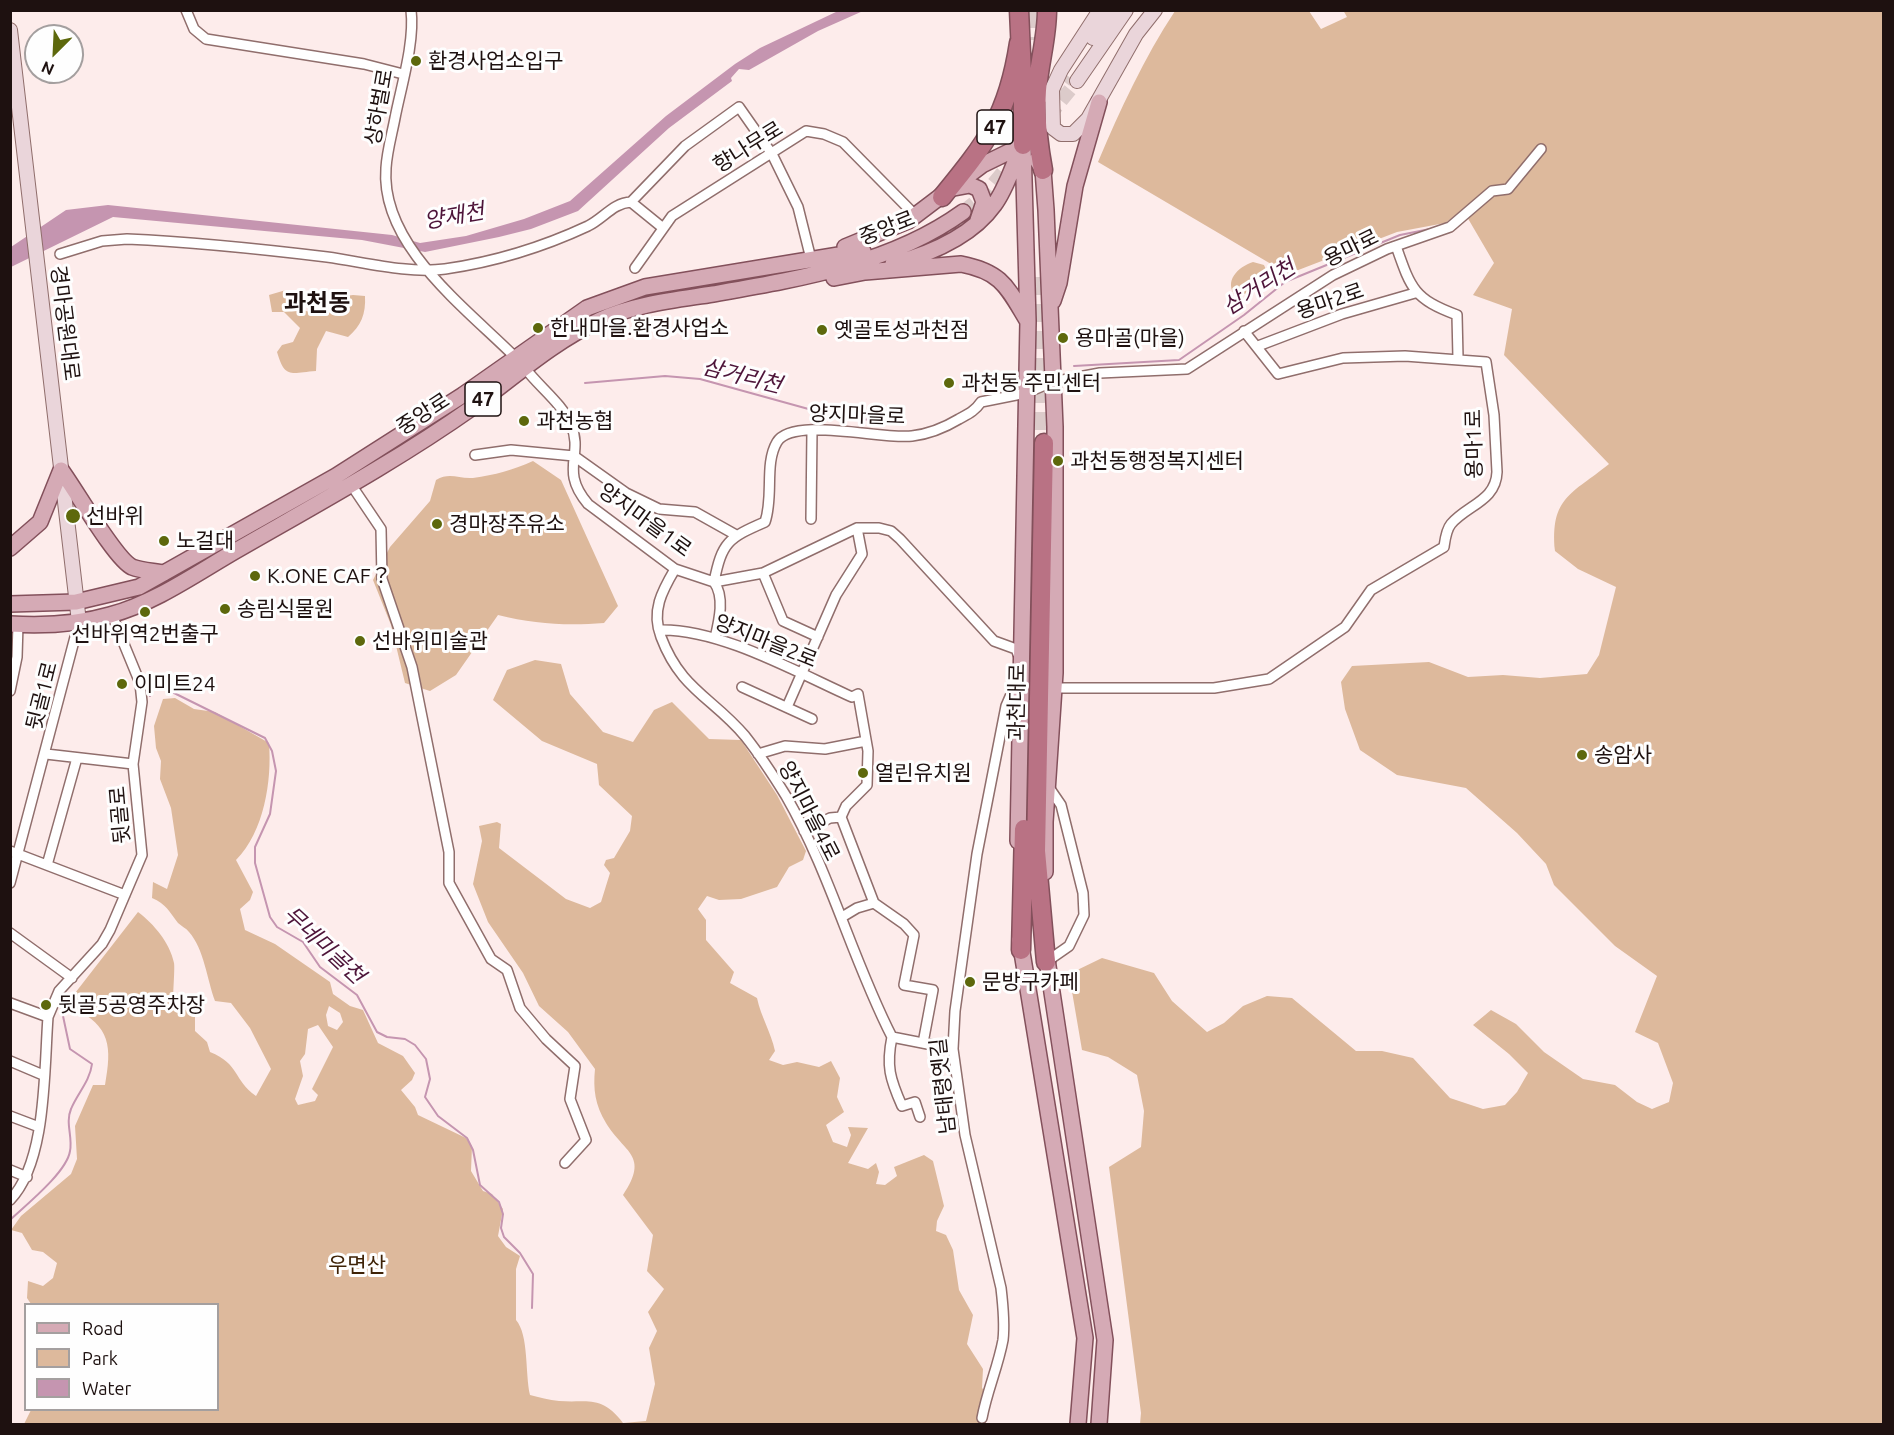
<!DOCTYPE html>
<html>
<head>
<meta charset="utf-8">
<style>
  body { margin:0 }
  #map { position:relative; width:1894px; height:1435px; overflow:hidden; background:#fdeceb; font-family:Ubuntu,sans-serif }
  canvas { display:block }
  .frame { position:absolute; inset:0; border:12px solid #1e1110; pointer-events:none }
  .legend { position:absolute; left:24px; top:1303px; width:195px; height:108px; box-sizing:border-box; background:#fefefe; border:2px solid #a49f9f; margin:0; padding:8px 10px; list-style:none; font-size:18px; color:#1e1110 }
  .legend li { display:flex; align-items:center; gap:12px; height:30px }
  .legend b { width:30px; border:2px solid #a49f9f }
  .north { position:absolute; left:24px; top:24px; width:60px; height:60px; box-sizing:border-box; background:#fefefe; border:2px solid #a49f9f; border-radius:50%; rotate:204deg; font-size:16px; font-weight:700; line-height:24px; text-align:center; color:#1e1110 }
  .north::after { content:''; display:block; margin:auto; width:21px; height:27px; background:#5d680c; clip-path:polygon(50% 0,100% 100%,50% 72%,0 100%) }
</style>
</head>
<body>
<div id="map">
<canvas width="1894" height="1435"></canvas>
<div class="frame"></div>
<ul class="legend">
<li><b style="height:8px;background:#d5aab5"></b>Road</li>
<li><b style="height:16px;background:#ddb99c"></b>Park</li>
<li><b style="height:16px;background:#c595b0"></b>Water</li>
</ul>
<div class="north">N</div>
</div>
<script>
const c = document.querySelector('canvas').getContext('2d');
c.lineJoin = 'round';
function paint(path, color) {
  c.fillStyle = color;
  c.fill(path, 'evenodd');
}
function trace(path, color, width, dash) {
  c.strokeStyle = color;
  c.lineWidth = width;
  c.lineCap = dash ? 'butt' : 'round';
  c.setLineDash(dash || []);
  c.stroke(path);
}
function label(font, color, halo, rows, align = 'center') {
  c.font = font + ' Ubuntu,"Noto Sans KR",sans-serif';
  c.lineWidth = 6;
  c.setLineDash([]);
  c.textBaseline = 'middle';
  c.strokeStyle = halo;
  c.fillStyle = color;
  for (const [text, x, y, turn = 0] of rows) {
    c.save();
    c.translate(x, y);
    c.rotate((+turn || 0) * Math.PI / 180);
    c.textAlign = isNaN(turn) ? turn : align;
    if (halo) c.strokeText(text, 0, 0);
    c.fillText(text, 0, 0);
    c.restore();
  }
}
const green = new Path2D(`
  M1343,10l540,1v1413h-743l1,-11 -32,-246 32,-20 3,-36 -7,-36 -29,-18 -26,-7 -13,-76 33,-16 52,15 18,28 35,31 17,-9 19,-17 24,-10 25,2 64,53h26l31,7 37,40 33,11 22,-4 12,-13 11,-19 -19,-19 -36,-29 18,-15 25,14 28,28 39,27 32,6 22,17 15,7 17,-7 4,-19 -15,-40 -23,-11 22,-56 -42,-30 -61,-61 -8,-21 -29,-31 -51,-45 -69,-13 -37,-25 -15,-41 -4,-27 11,-16 77,-4 39,15 35,-2 37,3 47,-4 12,-19 17,-68 -38,-18 -23,-18c-5,-54 17,-57 54,-87l-105,-109 8,-46 -39,-14 21,-32 -31,-53 -18,13 -48,9 -109,42 -190,-112c22,-52 46,-104 77,-151h134l12,18 26,-12z
  M1253,262l11,3 3,7 -17,20 -14,5c-13,-16 2,-30 17,-35z
  M286,290c10,23 25,25 49,22l4,-15 14,-2 12,1c1,18 -4,30 -17,41l-22,-6 -9,18 -1,22c-26,2 -31,8 -39,-19l5,-7 11,-3 7,-14 -16,-16h-12l-3,-17z
  M533,461l28,19 57,126 -14,17c-37,3 -70,1 -106,-8l-42,60 -26,16 -25,-8 -14,-58 -18,-45 17,-33 40,-46 6,-21c14,-8 22,-1 37,-2 22,-3 40,-8 60,-17z
  M535,660l26,4 9,30 33,38 30,10 21,-32 18,-8 37,37 32,1 36,55 29,56 -3,9 -14,7 -12,20 -36,12 -22,1 -12,-4 -9,13 8,11v20l28,32 -4,11 27,15c4,19 14,34 18,53l-6,9 14,5 14,-3 22,5 12,-6 9,17 -3,19 7,15 -18,13 7,17 14,5 4,-12 -3,-8 20,1 -20,35 20,6 8,-6 3,9 -3,12 9,1 12,-9 -3,-9 30,-12 9,6 11,45 -7,15 -1,10 10,4 7,15 6,40 14,25 -6,29 16,25 -1,19 9,10 -6,16 1,10h-962l7,-14h187v-106h-187l-4,-6 1,-17 15,5 10,-8 4,-15 -14,-11 -11,-2 -10,-17 -11,-3 10,-14 50,-42 6,-15 -2,-33 18,-41h12c7,-38 6,-59 -32,-77l-1,-11 66,-85c16,12 32,31 36,51 1,4 -1,30 -1,39l22,14v15l12,11 3,10c30,12 23,28 46,44l15,-27 -21,-41 -19,-25 -16,-2c-8,-22 -11,-52 -26,-69 -3,-4 -8,-6 -11,-9 -9,-12 -12,-19 -26,-25l1,-16 14,7 11,-34 -7,-47 -11,-29 1,-18 -5,-13 -2,-22 9,-27 12,-1 19,11 21,3 54,31c3,38 -5,89 -33,117l17,32 -3,8 -10,9 5,21 30,14 55,38 3,12 17,12 13,4 15,33 25,13 12,17 -3,7 -11,10 14,17 3,8 48,23 6,8 -1,25 12,20 9,3 11,15 -5,27 8,11 14,9 -4,13v51c13,15 9,53 14,75 9,2 19,5 29,6 29,2 43,-6 64,22l23,-2 9,-37 -6,-36 8,-17 -9,-19 16,-23 -17,-18 6,-36 -30,-40c27,-40 1,-42 -17,-72 -11,-18 -13,-34 -11,-54l-27,-37 -29,-26 -16,-33 -35,-51 -15,-38 9,-43 -3,-15 18,-4 4,2 -2,24 67,51 24,9 11,-6 9,-29 -6,-8 2,-5 8,-2 16,-27 2,-15 -33,-31 -2,-21 -55,-23 -49,-41 14,-30zM329,1006l11,7 3,9 -6,8 -9,-4 -2,-11zM318,1025l15,22 -21,42 6,6 -3,6 -17,4 -3,-6 8,-23 -3,-15 5,-7 3,-25z`);
const water = new Path2D(`
  M838,11h25l-45,20 -69,39 -10,-1 -8,9 1,3 -63,47 -91,83 -47,18 -32,8 -74,15 -63,-12 -249,-23 -102,50v-20l55,-37 42,-5 284,30 28,8 46,-7 58,-17 46,-18 96,-85 69,-52 25,-16z`);
const stream = new Path2D(`
  M1074,366l105,-6 65,-45 41,-33 115,-47 35,-7
  M585,383l80,-7 35,3 141,39 48,3
  M145,685l23,5 97,48 7,13 4,20 -6,43 -15,33v16l15,54 7,10 26,15 17,25 37,28 20,37 10,5 18,2 10,6 11,14 4,20 -5,18 13,19 29,22 6,12 7,35 19,17 4,12 -2,14 3,9 16,16 13,21 -1,34
  M145,685l5,11
  M10,1220c16,-15 57,-48 60,-69 3,-14 -5,-28 1,-42 6,-15 19,-28 21,-45l-22,-15 -7,-33`);
const secondaryTunnel = new Path2D(`
  M1051,98l17,-22
  M1048,117l29,-36
  M963,212l22,-18 28,-34`);
const highwayTunnel = new Path2D(`
  M1038,10v30
  M1042,277l2,166`);
const street = new Path2D(`
  M186,10l8,19 12,10 158,25 39,10
  M411,10c4,32 -10,77 -16,108 -3,16 -8,33 -9,50 -6,77 80,140 129,189
  M663,228l-32,-26 54,-56 54,-39 33,47 26,53 12,48
  M1396,246c15,43 18,53 61,69l1,43
  M60,254l42,-13 25,-2c67,3 134,10 200,18 37,5 80,17 118,12 49,-7 98,-22 143,-43 16,-8 25,-23 43,-24
  M635,268l37,-52 134,-85 18,3 19,8 73,74
  M1258,346l84,-32 73,-21
  M525,368c14,19 37,35 46,57 13,30 -12,45 17,79l87,65 39,13 49,-9 94,-45h22l12,3 9,8 94,102 22,8 3,8
  M475,455l36,-5 63,6 52,37 33,16 36,3 41,23
  M352,486l29,43 1,50 30,88 37,185v31l42,76 16,11 13,38 26,31 29,27 -5,33 16,41 -21,23
  M811,519l1,-89
  M675,569c-13,22 -24,42 -14,68 20,53 51,60 84,99 15,19 28,39 41,60 44,76 66,163 106,241l61,12
  M763,573l20,48 35,16
  M659,630c60,-2 137,42 193,67l6,-3 10,57 -1,34 -21,21 -5,11 -11,1 -26,13
  M715,638c4,-17 10,-41 -1,-56 8,-40 14,-44 51,-60 9,-26 -1,-58 12,-80 16,-26 106,-2 135,-6 17,-2 32,-8 47,-17 9,-5 16,-8 22,-17l45,-9 26,-11 48,-9 87,-4 146,-94 54,-26 63,-22 42,-36 16,-2 33,-40
  M742,687l70,32
  M1054,688h160l55,-9 76,-52 26,-37 73,-43c1,-7 2,-17 7,-23 16,-19 45,-23 46,-52l-3,-57 -8,-53 -81,-6 -62,2 -65,16 -34,-43
  M10,691l7,-34 1,-33
  M787,707l49,-112 26,-41 -5,-26
  M46,754l87,10
  M758,754l27,-8 40,3 41,-8
  M841,817l33,86
  M10,851l115,44
  M47,865l30,-107
  M10,883l69,-261
  M842,917l15,-9 17,-5 30,21 10,11 -10,50 29,5 -10,53
  M10,933l62,45
  M1046,962l23,-16 15,-31 -1,-22 -22,-88 -13,-19
  M10,1003l38,14
  M892,1037c-6,29 -2,42 10,69l13,-4 5,15
  M10,1061l33,14
  M10,1116l29,11
  M10,1170l17,7
  M10,1200c37,-38 34,-131 38,-183l11,-26 43,-47 8,-14 32,-75 -9,-91 9,-62 -2,-19 -28,-68
  M982,1418c5,-27 16,-51 21,-78 2,-17 0,-35 -2,-52l-36,-153 -12,-86 2,-38 22,-157 29,-148 10,-23 4,-3`);
const secondary = new Path2D(`
  M10,30l69,592
  M1093,38l19,-28
  M1077,81l49,-71
  M1052,90l1,38 8,6h12l15,-15 48,-85 19,-24
  M1049,96l12,-26 39,-60`);
const primary = new Path2D(`
  M1037,160l6,10 3,40 9,217v246l-10,149v50
  M954,188l16,-3 9,4 5,13 -6,18
  M845,247l63,-26 74,-56 41,-20
  M893,264c36,-10 79,-28 101,-59 12,-16 18,-37 26,-55
  M834,278l31,-6 96,-8c41,8 46,23 66,56
  M1053,301l6,-18 16,-97 24,-84
  M61,470c15,20 54,89 71,97 10,4 22,4 32,6
  M10,548l30,-26 21,-52
  M10,604l66,-2 63,-15 197,-111 127,-81 124,-87 58,-21 218,-36
  M10,624c33,2 69,0 100,-9 45,-12 87,-42 127,-65 80,-46 161,-90 236,-143 41,-30 81,-66 127,-87 35,-16 75,-20 113,-26 86,-15 178,-30 250,-82
  M1018,841l10,-520 -5,-176
  M1020,940l65,398 -7,86
  M1046,953l59,387 -6,84`);
const highway = new Path2D(`
  M1019,10l4,87v48
  M1043,170c-5,-27 -8,-52 -6,-80 2,-27 10,-52 10,-80
  M942,197c45,-55 66,-82 77,-154
  M1044,443l-8,408 10,111
  M1021,950l3,-121`);
const markers = [
  [416,61,6,"#5d680c"],
  [538,328,6,"#5d680c"],
  [822,330,6,"#5d680c"],
  [1063,338,6,"#5d680c"],
  [949,383,6,"#5d680c"],
  [524,421,6,"#5d680c"],
  [1058,461,6,"#5d680c"],
  [73,516,8,"#5d680c"],
  [437,524,6,"#5d680c"],
  [164,541,6,"#5d680c"],
  [255,576,6,"#5d680c"],
  [225,609,6,"#5d680c"],
  [145,612,6,"#5d680c"],
  [360,641,6,"#5d680c"],
  [122,684,6,"#5d680c"],
  [1582,755,6,"#5d680c"],
  [863,773,6,"#5d680c"],
  [970,982,6,"#5d680c"],
  [46,1005,6,"#5d680c"]
];
const shields = [
  [995,127,36],
  [483,399,36]
];
const shieldNames = [
  ["47",995,127],
  ["47",483,399]
];
const poiNames = [
  ["환경사업소입구",428,61],
  ["한내마을.환경사업소",550,328],
  ["옛골토성과천점",834,330],
  ["용마골(마을)",1075,338],
  ["과천동 주민센터",961,383],
  ["과천농협",536,421],
  ["과천동행정복지센터",1070,461],
  ["선바위",86,516],
  ["경마장주유소",449,524],
  ["노걸대",176,541],
  ["K.ONE CAF？",267,576],
  ["송림식물원",237,609],
  ["선바위역2번출구",145,634,"center"],
  ["선바위미술관",372,641],
  ["이미트24",134,684],
  ["송암사",1594,755],
  ["열린유치원",875,773],
  ["문방구카페",982,982],
  ["뒷골5공영주차장",58,1005]
];
const streetNames = [
  ["상하벌로",379,107,-80],
  ["향나무로",748,147,-32],
  ["중앙로",887,228,-22],
  ["용마로",1351,248,-26],
  ["용마2로",1330,301,-19],
  ["경마공원대로",65,323,83],
  ["중앙로",423,414,-33],
  ["양지마을로",857,415,2],
  ["용마1로",1474,444,-91],
  ["양지마을1로",645,520,36],
  ["양지마을2로",766,641,22],
  ["뒷골1로",42,696,-76],
  ["과천대로",1017,702,-89],
  ["양지마을4로",809,811,63],
  ["뒷골로",120,815,-95],
  ["남태령옛길",943,1086,-96]
];
const parkNames = [
  ["우면산",357,1265]
];
const waterNames = [
  ["양재천",454,216,-10],
  ["삼거리천",1259,287,-33],
  ["삼거리천",742,376,14],
  ["무네미골천",324,945,43]
];
const quarterNames = [
  ["과천동",317,303]
];
paint(green, '#ddb99c');
paint(water, '#c595b0');
trace(stream, '#c595b0', 2);
trace(secondaryTunnel, '#dccbca', 14, [14, 7]);
trace(highwayTunnel, '#dccbca', 18, [18, 9]);
trace(street, '#906e6c', 12);
trace(secondary, '#906e6c', 16);
trace(primary, '#83505b', 18);
trace(highway, '#83505b', 21);
trace(street, '#fff', 9);
trace(secondary, '#ead5da', 14);
trace(primary, '#d5aab5', 15);
trace(highway, '#b97284', 18);
for (const [x, y, r, color] of markers) {
  const dot = new Path2D();
  dot.arc(x, y, r, 0, 2 * Math.PI);
  c.fillStyle = color;
  c.fill(dot);
  trace(dot, '#fefefe', 2);
}
for (const [x, y, w] of shields) {
  const box = new Path2D();
  box.roundRect(x - w / 2, y - 17, w, 34, 4.5);
  c.fillStyle = '#fefefe';
  c.fill(box);
  trace(box, '#1e1110', 1.5);
}
label('bold 20px', '#1e1110', null, shieldNames);
label('21px', '#1e1110', '#fefefe', poiNames, 'left');
label('21px', '#1e1110', '#fefefe', streetNames);
label('21px', '#3e2206', '#fefefe', parkNames);
label('italic 22px', '#4d1439', '#fefefe', waterNames);
label('bold 24px', '#1e1110', '#fefefe', quarterNames);
</script>
</body>
</html>
